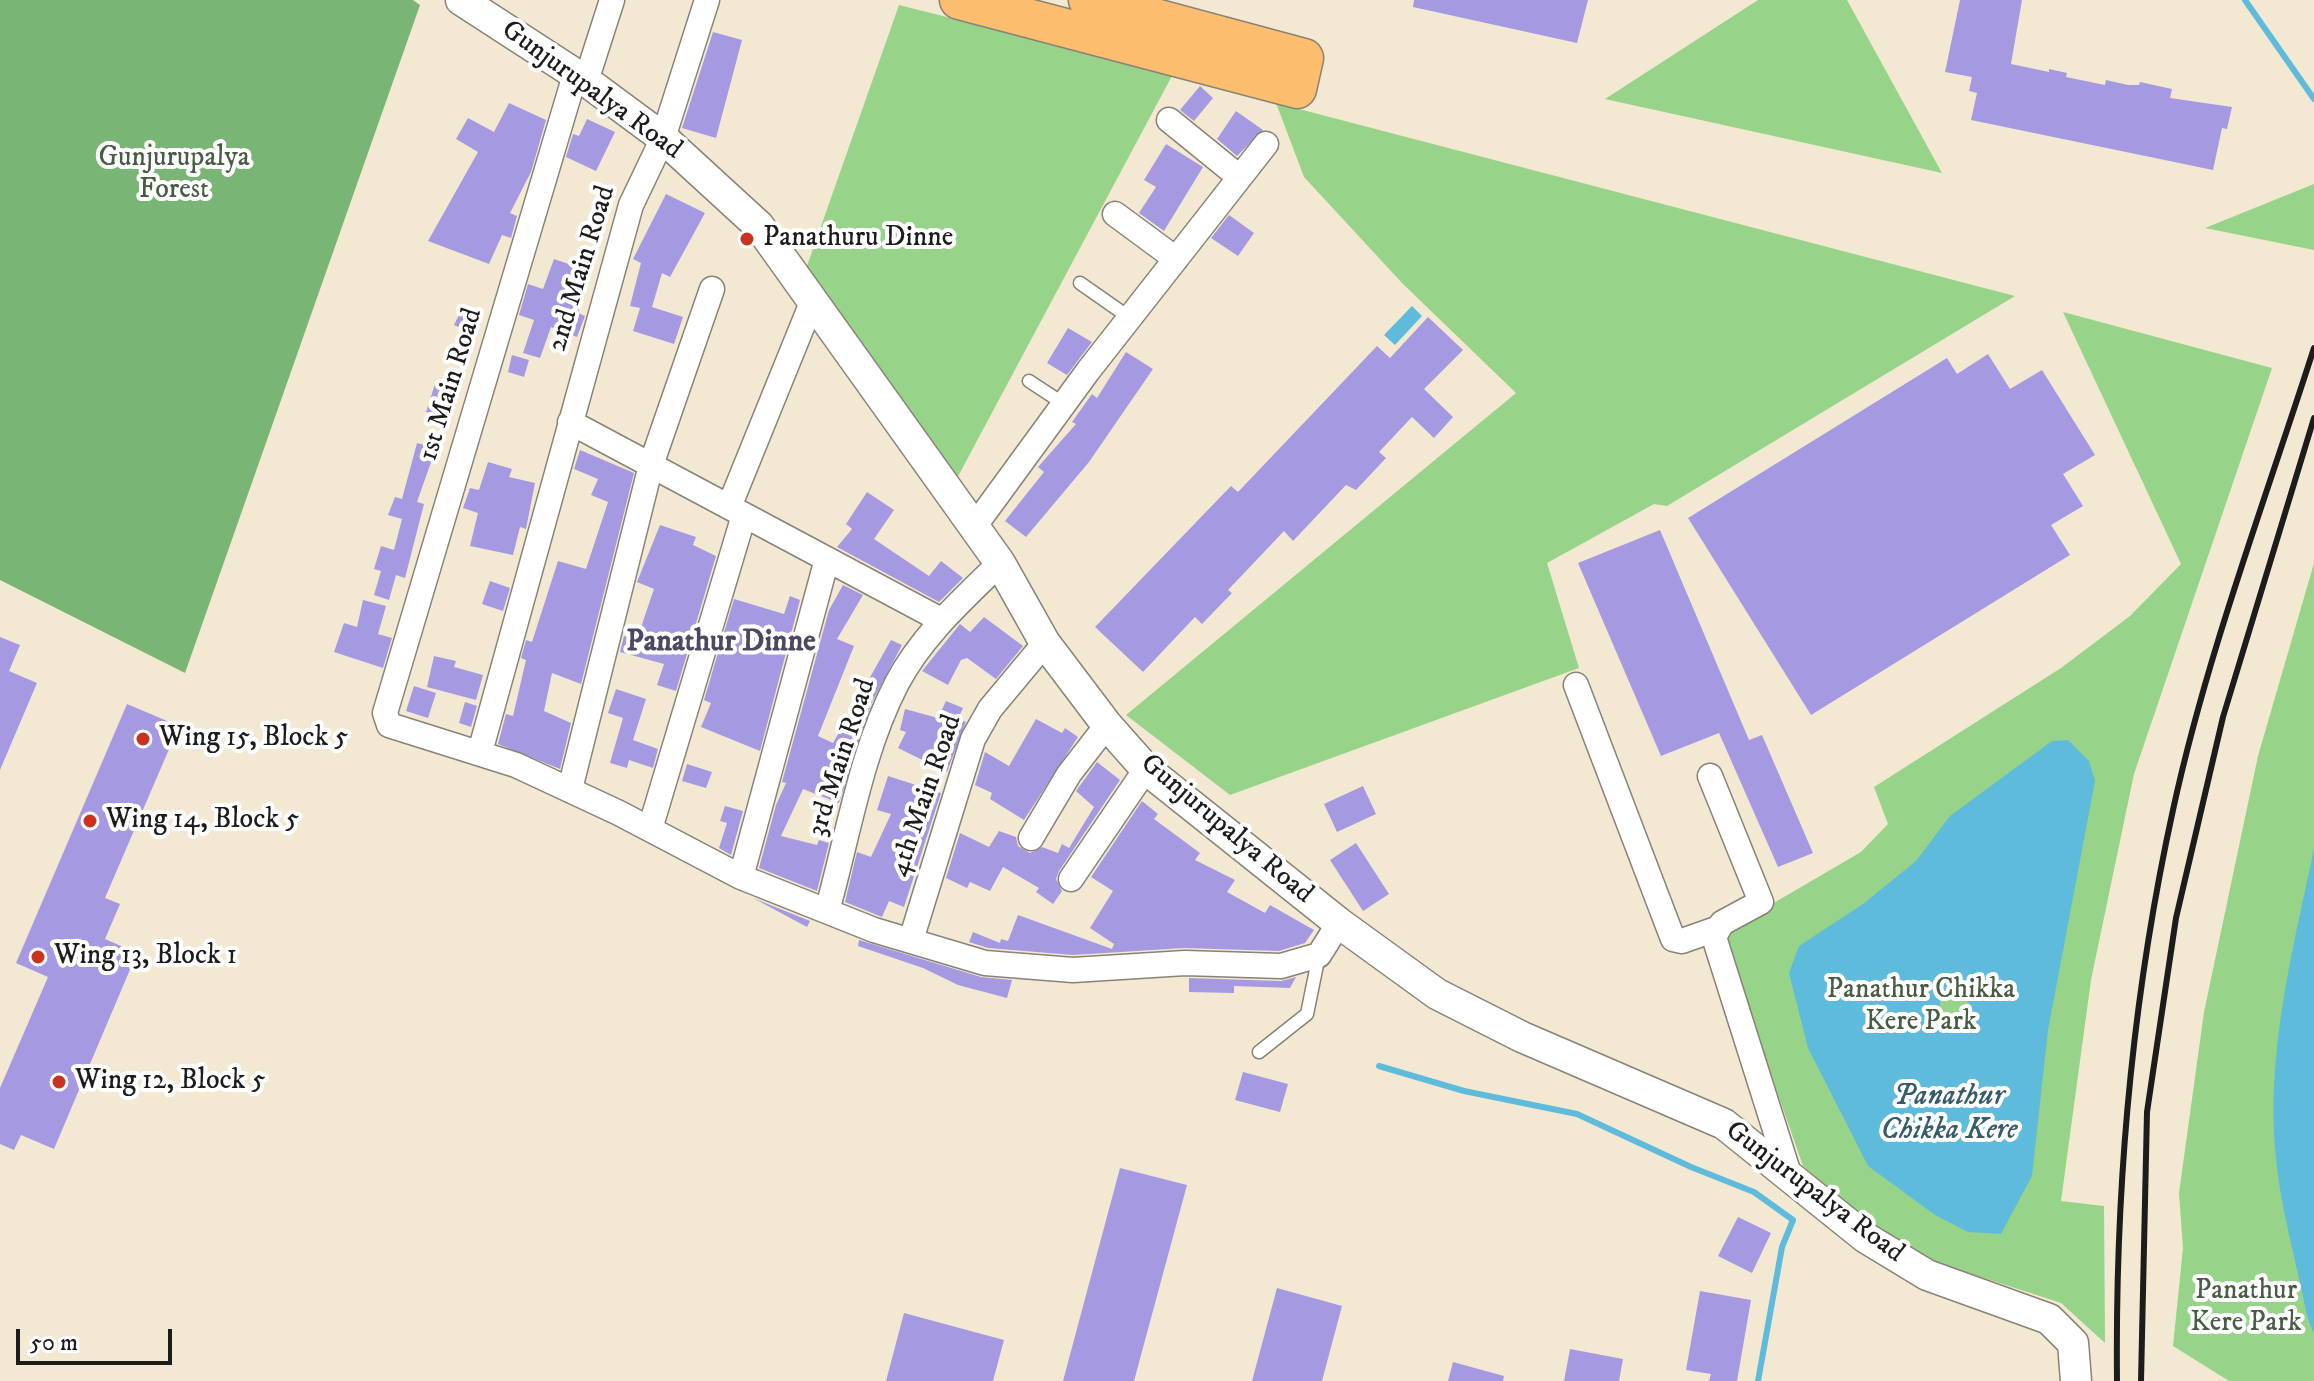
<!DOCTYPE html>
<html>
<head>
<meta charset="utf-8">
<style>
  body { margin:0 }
  #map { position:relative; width:2314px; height:1381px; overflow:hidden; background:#f3e9d2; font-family:"IM FELL DW Pica",serif }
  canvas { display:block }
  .scale { position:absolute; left:16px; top:1329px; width:156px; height:36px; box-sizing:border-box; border:4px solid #1c1c1c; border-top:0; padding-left:10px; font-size:24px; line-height:28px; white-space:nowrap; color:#1c1c1c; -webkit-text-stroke:6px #fff; paint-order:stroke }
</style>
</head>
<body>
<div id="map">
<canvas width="2314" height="1381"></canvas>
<div class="scale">50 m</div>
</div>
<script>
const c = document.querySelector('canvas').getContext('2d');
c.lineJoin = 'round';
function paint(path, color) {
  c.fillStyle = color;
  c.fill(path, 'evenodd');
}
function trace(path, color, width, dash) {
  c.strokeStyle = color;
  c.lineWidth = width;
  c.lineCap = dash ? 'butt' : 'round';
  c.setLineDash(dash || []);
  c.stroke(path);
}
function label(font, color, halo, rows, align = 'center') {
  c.font = font + ' "IM FELL DW Pica",serif';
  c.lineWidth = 8;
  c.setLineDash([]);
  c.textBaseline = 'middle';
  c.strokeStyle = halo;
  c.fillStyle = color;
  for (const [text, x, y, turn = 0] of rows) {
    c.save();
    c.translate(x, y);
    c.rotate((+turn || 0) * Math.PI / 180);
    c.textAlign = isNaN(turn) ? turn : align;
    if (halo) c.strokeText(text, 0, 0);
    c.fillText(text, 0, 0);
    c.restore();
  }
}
const green = new Path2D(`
  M1758,0h89l95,173 -337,-74z
  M899,5l274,69 -218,408 -148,-216z
  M1276,103l739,193 -348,210 -13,-2 -107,59 32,105 -349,127 -104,-80 390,-322 -114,-110 -98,-106z
  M2314,184v66l-109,-22z
  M2063,312l209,56 -138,406 -43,206 -30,221 43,5 1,137 -44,-40 -129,-42 -65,-38 -64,-57 -76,-218 2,-19 132,-77 27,-28 -14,-37 187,-119 69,-52 51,-52z
  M2314,563v818h-85l-56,-35 10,-98 -4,-55 25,-181 54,-256z`);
const forest = new Path2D(`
  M0,0h413l7,5 -235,668 -185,-93z`);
const water = new Path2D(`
  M1412,306l10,10 -27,29 -11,-10z
  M2068,740l21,21 6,20 -47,249 -16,146 -31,58 -33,-2 -33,-17 -67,-49 -60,-118 -19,-75 10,-27 64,-42 53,-43 34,-45 102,-75zM1951,992l11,1 9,13c0,13 -8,20 -21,19l-12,-11 3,-16z
  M2314,849v485l-7,-18c-10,-52 -26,-105 -31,-157 -11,-104 17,-210 38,-310z`);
const stream = new Path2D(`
  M2245,0l69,99
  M1379,1066l85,25 113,23 114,53 63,25 39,28 -11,27 -24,134`);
const building = new Path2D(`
  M1414,0h174l-11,43 -164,-36z
  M1960,0h62l-11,64 38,8v-3l18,4 -1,4 39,8 1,-5 22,5h11l1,-3 32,7 -2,9 62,9 -5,22 -5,-1 -9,42 -242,-50 6,-27 -8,-2 3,-14 -27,-5z
  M713,32l29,8 -26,98 -34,-10z
  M1200,86l13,12 -19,23 -14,-11z
  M509,103l37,17 -15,52 -21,41 7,3 -6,22 -9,-3 -13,29 -61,-23 50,-89 -22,-13 12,-21 26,14z
  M1236,111l27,19 -26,26 -20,-17z
  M587,119l28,13 -19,39 -30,-14 7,-23 6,2z
  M1166,144l37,23 -39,64 -25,-18 17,-26 -12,-7z
  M666,194l39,19 -35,64 -8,-4 -10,34 31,10 -9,27 -41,-13 7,-23 -10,-2 11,-43 -8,-4z
  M1229,215l25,18 -16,23 -27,-18z
  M554,259l38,13 -14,41 7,3 -8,21 -26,-10 -11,31 -17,-5 11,-33 -15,-5 9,-31 15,5z
  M462,309l20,9 -8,16 -20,-9z
  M1428,317l35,33 -39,39 29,28 -19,21 -22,-21 -33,35 7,6 -30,32 -10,-5 -53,56 -9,-10 -56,59 4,3 -30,31 -7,-7 -52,55 -48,-45 136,-141 7,6 139,-146 13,12z
  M1068,328l24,14 -25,33 -20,-12z
  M1126,352l27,17 -64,93 -63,75 -21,-16 39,-49 -6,-5 38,-43 -4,-2 20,-28 5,4z
  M1988,354l22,35 32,-19 53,85 -32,19 20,32 -32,19 19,30 -259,160 -123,-197 259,-160 10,16z
  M512,355l17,5 -5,17 -16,-5z
  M435,384l25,8 -10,28 -24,-8z
  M417,443l19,5 -19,54 7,2 -19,74 -9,-3 -7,25 -15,-5 7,-24 -7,-2 7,-23 13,4 8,-31 -14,-4 7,-18 7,2z
  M580,450l54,23 -53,211 -29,-11 -8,38 27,12 -11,46 -62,-25 8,-30 7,2 13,-56 -5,-2 5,-18 6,2 26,-81 28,8 22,-67 -17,-7 7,-16 -24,-10z
  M488,462l24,7 -3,8 26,6 -9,46 -6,-2 -7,28 -43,-9 8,-33 -15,-5 7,-20 9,2z
  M867,492l27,18 -20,29 55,37 12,-15 22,17 -24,24 -102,-55 15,-18 -6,-5z
  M660,525l36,12 -3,8 23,11 -40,135 -19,-6 7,-21 -44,-12 4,-16 13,3 17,-50 -17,-7z
  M1660,530l89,210 13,-5 51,118 -35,14 -59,-134 -58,23 -83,-193z
  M490,581l20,7 -7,23 -21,-7z
  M843,585l20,10 -26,44 17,7 -36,90 15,7 58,-103 11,5 -31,59 -32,99 -36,-14 -22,47 36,9 2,-5 10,3 -12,48 -58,-23 17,-63 10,-22 -4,-1 47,-172z
  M790,596l10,4 -40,151 -59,-24 10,-24 -7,-3 30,-101 50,15z
  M363,600l23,6 -8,28 14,4 -9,30 -49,-16 10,-29 13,4z
  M984,617l39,29 -27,33 -29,-21 -6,2 -13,25 -26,-14 38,-47 10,8z
  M0,637l20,8 -16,38 5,-12 28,12 -37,87z
  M434,656l22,5 -2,6 29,8 -7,25 -49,-13z
  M414,686l22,7 -8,25 -22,-7z
  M616,689l30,10 -13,41 25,9 -5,19 -24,-8 -2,8 -17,-5 13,-45 -15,-5z
  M946,701l17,7 -5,11 8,3 -19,50 -49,-24 8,-16 -6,-2 5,-21 33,9z
  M465,702l12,4 -6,21 -12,-4z
  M127,704l52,22 -74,172 15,6 -15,35 32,14 -83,196 -33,-14 -7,15 -14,-6v-56l48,-111 -32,-14z
  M1036,719l26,14 3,-5 13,9 -54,83 -34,-21 2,-6 -17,-8 10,-33 24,14z
  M1097,762l23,18 -61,91 -3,8 6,12 -9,13 -17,-12 3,-4 -36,-21 -13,24 -20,-9 -3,6 -21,-10 14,-45 29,14 10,-16 17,6 2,9 12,7 12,-6 16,6 4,-9 7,4 25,-41 -18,-16z
  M687,764l25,8 -6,16 -24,-7z
  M888,776l53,17 -37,114 -15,-6 -7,16 -37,-15 12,-50 14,5 20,-43 -14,-4z
  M1363,786l13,28 -39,18 -13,-28z
  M1142,801l16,13 -4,5 46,34 -5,7 40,20 -8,12 38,21 5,-8 44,25 -9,13 -26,8 -95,-3 -111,7 -85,-7 -19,-6 4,-10 27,11 1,-4 7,2 10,-26 94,34 2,-5 -24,-16 23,-37 -22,-14z
  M725,806l18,5 -12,44 -12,-7 8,-25 -7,-2z
  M1356,843l33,51 -26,17 -33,-51z
  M753,898l57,23 -3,6z
  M859,940l122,37 31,3 -5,18 -49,-13 -35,-17 -65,-22z
  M1296,977l-6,11 -56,-2v7l-45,-1v-14l92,3z
  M1243,1072l45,12 -8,28 -45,-12z
  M1120,1168l67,17 -53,196h-71z
  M1738,1217l33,16 -19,40 -34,-17z
  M1277,1288l65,18 -20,75h-70z
  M1700,1291l51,9 -14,81h-28l2,-7 -25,-4z
  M904,1313l100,27 -11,41h-107z
  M1570,1349l53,10 -4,22h-55z
  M1453,1362l51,14 -1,5h-55z`);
const service = new Path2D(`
  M1080,283l50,35
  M1029,381l35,23
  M1259,1052l48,-38 12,-59`);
const minor = new Path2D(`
  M575,75l-190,638 4,12 127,40 103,48 122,64 133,53 111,33 88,7 112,-7 96,3 38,-11 20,-32
  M586,81l26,-81
  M1169,120l69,56
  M1115,214l61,45
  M570,422l371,198
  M729,507l84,-207
  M974,527l114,-156 178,-227
  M1576,685l97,254 9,2 34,-12
  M480,752l151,-547 32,-67 44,-138
  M1710,776l51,126 -39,21 -8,14 75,237
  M570,789l81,-324 61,-176
  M650,829l94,-314
  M1031,838l38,-64 38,-49
  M741,877l86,-318
  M1071,879l75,-110
  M827,911c21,-75 34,-159 70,-228 25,-47 65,-83 103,-120
  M911,940l62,-201 17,-30 55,-66`);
const tertiary = new Path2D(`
  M461,0l125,81 77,57 96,88 241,337 45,80 62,82 39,44 193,154 98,71 85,43 202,87 142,114 61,37 122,44 24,24 3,38`);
const primary = new Path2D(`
  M959,0l338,89 7,-31 -216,-58`);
const rail = new Path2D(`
  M2117,1381c-2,-191 15,-384 56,-571 34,-156 92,-309 141,-462
  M2141,1381l6,-269 29,-194 47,-201 91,-299`);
const markers = [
  [747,239,8,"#c8321e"],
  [143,739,8,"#c8321e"],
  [90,821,8,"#c8321e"],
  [38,957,8,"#c8321e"],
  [59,1082,8,"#c8321e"]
];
const streetNames = [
  ["Gunjurupalya Road",591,91,36],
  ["2nd Main Road",583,269,-73],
  ["1st Main Road",452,385,-73],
  ["3rd Main Road",843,758,-72],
  ["4th Main Road",927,796,-71],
  ["Gunjurupalya Road",1226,830,40],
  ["Gunjurupalya Road",1814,1193,37]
];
const parkNames = [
  ["Gunjurupalya",174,159],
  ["Forest",174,191],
  ["Panathur Chikka",1921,991],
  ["Kere Park",1921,1023],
  ["Panathur",2246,1292],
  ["Kere Park",2246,1324]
];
const poiNames = [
  ["Panathuru Dinne",763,239],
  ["Wing 15, Block 5",159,739],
  ["Wing 14, Block 5",106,821],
  ["Wing 13, Block 1",54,957],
  ["Wing 12, Block 5",75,1082]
];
const neighbourhoodNames = [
  ["Panathur Dinne",721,644]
];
const waterNames = [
  ["Panathur",1949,1098],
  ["Chikka Kere",1949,1132]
];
paint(green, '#97d489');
paint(forest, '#79b675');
paint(water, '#5ebbdc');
trace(stream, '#5ebbdc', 6);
paint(building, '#a59ae2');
trace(service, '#888277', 15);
trace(minor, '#888277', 27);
trace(tertiary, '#888277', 33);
trace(primary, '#888277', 41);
trace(service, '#fff', 12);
trace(minor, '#fff', 24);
trace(tertiary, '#fff', 30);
trace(primary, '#fcbd6f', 38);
trace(rail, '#1c1c1c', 6);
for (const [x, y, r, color] of markers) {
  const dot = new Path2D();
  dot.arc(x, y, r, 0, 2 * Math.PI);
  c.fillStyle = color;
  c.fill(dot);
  trace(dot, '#fff', 3);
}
label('28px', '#1c1c1c', '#fff', streetNames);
label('28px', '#475c42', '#fff', parkNames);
label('28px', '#1c1c1c', '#fff', poiNames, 'left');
label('bold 30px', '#4c4861', '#fff', neighbourhoodNames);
label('italic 30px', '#365c69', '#fff', waterNames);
</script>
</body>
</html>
